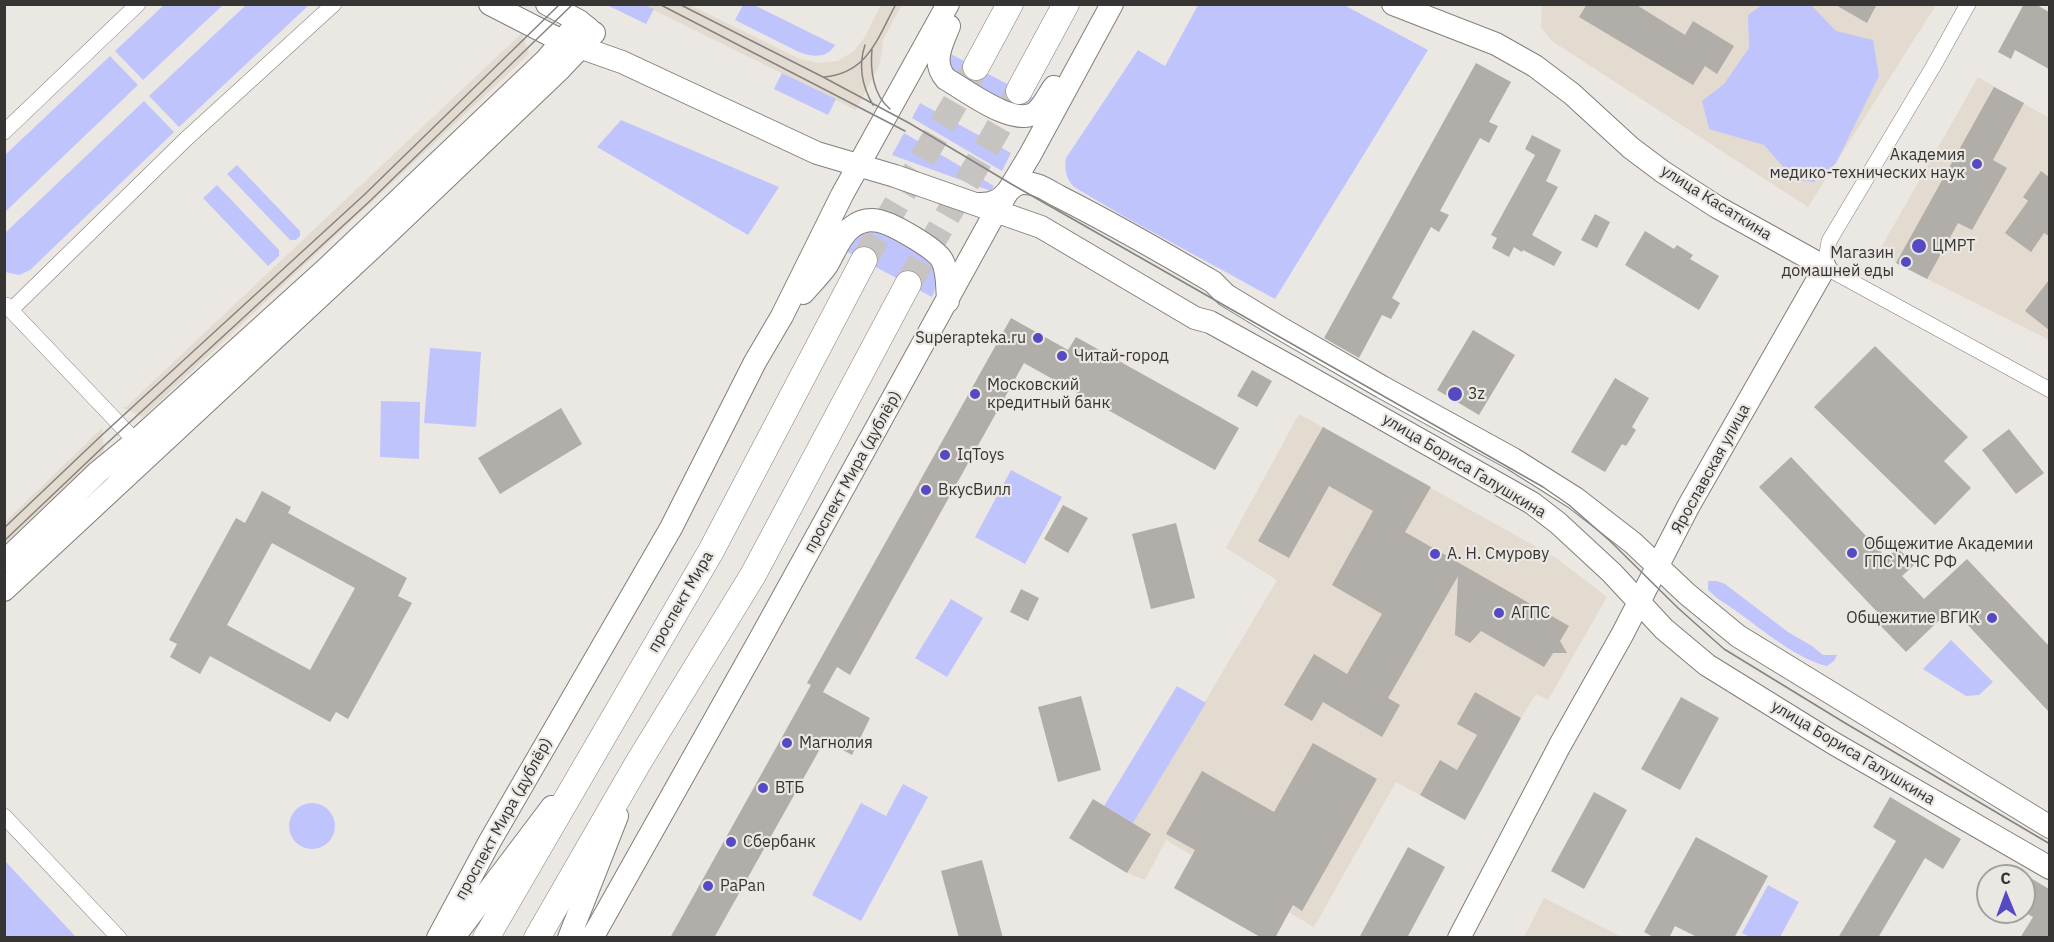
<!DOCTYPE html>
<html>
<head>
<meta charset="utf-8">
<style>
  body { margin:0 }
  #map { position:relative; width:2054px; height:942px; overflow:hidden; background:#ebe7e3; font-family:"IBM Plex Sans",sans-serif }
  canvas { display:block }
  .frame { position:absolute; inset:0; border:6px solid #363533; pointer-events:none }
  .north { position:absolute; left:1976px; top:864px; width:60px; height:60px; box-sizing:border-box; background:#ebe7e3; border:2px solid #a3a09d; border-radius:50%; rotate:359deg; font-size:16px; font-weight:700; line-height:24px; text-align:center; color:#363533 }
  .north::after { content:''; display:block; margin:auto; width:21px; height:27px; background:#554ac2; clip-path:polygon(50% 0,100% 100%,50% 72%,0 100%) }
</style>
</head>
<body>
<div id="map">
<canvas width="2054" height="942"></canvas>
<div class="frame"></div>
<div class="north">С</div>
</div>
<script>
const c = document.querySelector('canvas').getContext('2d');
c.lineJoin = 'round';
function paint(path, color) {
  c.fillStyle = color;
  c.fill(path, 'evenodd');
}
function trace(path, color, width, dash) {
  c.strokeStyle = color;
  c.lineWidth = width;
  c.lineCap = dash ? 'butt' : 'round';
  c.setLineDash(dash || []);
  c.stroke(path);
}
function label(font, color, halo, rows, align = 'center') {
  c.font = font + ' "IBM Plex Sans",sans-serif';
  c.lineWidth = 4.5;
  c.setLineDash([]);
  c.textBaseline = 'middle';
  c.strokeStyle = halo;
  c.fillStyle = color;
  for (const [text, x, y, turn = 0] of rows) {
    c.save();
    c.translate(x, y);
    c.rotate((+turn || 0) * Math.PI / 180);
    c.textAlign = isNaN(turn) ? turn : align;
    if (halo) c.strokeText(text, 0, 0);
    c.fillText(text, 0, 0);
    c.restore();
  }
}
const built = new Path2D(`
  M644,5h46l110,54 19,4 19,-2 16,-10 11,-14 16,-32h21l-19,35 -3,24 -25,47 -1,-2z
  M1542,5h394l-128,202 -256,-166 -11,-14z
  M522,33l7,21 -386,363 -22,-10h5z
  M1978,77l71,41v222l-122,-61 -44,-24 -2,-7z
  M1299,414l257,144 51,39 -59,103 -12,-6 -15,24 -46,-26 -18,32 20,11 -20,35 -18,-9 -19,34 -24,-13 -82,145 -148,-87 -21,40 -18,-7 24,-39 -18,-11 144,-243 -51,-32z
  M102,428l2,25 -99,96v-27z
  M1544,898l78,39h-98z`);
const green = new Path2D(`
  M164,5h59l-80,75 -28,-29z
  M246,5h63l-130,122 -30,-31z
  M607,5h37l10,4 -8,15z
  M743,5h11l81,40c-8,14 -23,12 -36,7l-64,-32z
  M1198,5h146l84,45 -153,249 -150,-82 -51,-30c-8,-8 -10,-19 -8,-29l72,-108 27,16z
  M1762,5h49l25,26 37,9 6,36 -43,87 -22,19 -20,-3 -30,-34 -55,-16 -7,-28 22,-17 25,-36 -1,-33z
  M947,52l92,49 -22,7 -65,-35z
  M110,56l28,29 -133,127v-57z
  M782,73l54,26 -8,16 -54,-26z
  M144,101l30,31 -144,138 -11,5 -14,-3v-39z
  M920,103l91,50 -9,18 -90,-53z
  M621,120l158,67 -31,48 -151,-88z
  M904,133l90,53 -3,5 -99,-36z
  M237,165l63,66v5l-4,4h-6l-63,-66z
  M217,185l62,65v6l-11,10 -65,-68z
  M869,231c14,1 61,26 65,39 4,9 2,19 -2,27l-90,-48 11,-13z
  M430,348l51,4 -5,75 -52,-4z
  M381,401l39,1 -1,57 -39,-2z
  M1011,470l51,27 -37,67 -50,-27z
  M1708,581h9l8,3 63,48 24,14 11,9h14l-3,6 -7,5c-36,-8 -77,-48 -109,-67l-10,-9z
  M951,599l32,19 -36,59 -32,-19z
  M1951,640l42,42 -14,13 -13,1 -43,-27z
  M1177,686l29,17 -73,120 -29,-17z
  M903,784l25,13 -67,124 -49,-26 49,-92 25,13z
  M289 826a23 23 0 1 1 46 0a23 23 0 1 1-46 0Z
  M4,861h1l71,76h-71z
  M1768,885l31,17 -19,35h-30l-8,-4z`);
const building = new Path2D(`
  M1587,4h48l50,31 8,-14 41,25 -17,28 -12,-8 -12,19 -114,-68z
  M1834,4h43l-10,19z
  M2024,4h11l14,8v57l-34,-19 -4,9 -13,-7z
  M1476,63l35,19 -22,40 9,4 -9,17 -9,-5 -40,73 9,4 -10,17 -8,-5 -39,71 8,5 -9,16 -9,-4 -23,43 -35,-20z
  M1994,87l30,16 -31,57 14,8 -35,62 -14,-7 -31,56 -31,-16z
  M1532,135l29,15 -15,31 12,6 -26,48 30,17 -8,14 -31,-16 -1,2 -8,-5 -5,10 -17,-9 5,-10 -6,-3 44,-80 -10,-6z
  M2041,171l8,6v59l-5,-3 -13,19 -26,-19 23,-32 -5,-4z
  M1595,214l15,8 -13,26 -16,-8z
  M1645,231l29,18 3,-4 16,10 -3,4 29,17 -20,34 -74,-45z
  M2049,280v50l-24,-19z
  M1011,318l57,32 8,-13 163,91 -24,42 -191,-107 -174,312 -13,-8 -14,25 47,26 -18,37 -27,-15 -111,198h-44l141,-253 -4,-2z
  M1473,330l42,25 -36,60 -42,-25z
  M1875,346l93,91 -24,24 27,27 -36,37 -121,-118z
  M1252,370l20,11 -15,26 -20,-11z
  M1615,378l34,20 -17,29 4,3 -10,16 -4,-2 -17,28 -34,-20z
  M561,408l21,36 -82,50 -22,-36z
  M1323,427l108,60 -26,45 164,94 -9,15 7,12h-14l-9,14 -63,-36 -11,12 -15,-8 3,-59 -70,122 12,7 -18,32 -59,-35 -11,19 -28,-16 30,-51 33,20 35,-60 -50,-29 41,-74 -44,-25 -40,72 -31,-17z
  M2009,429l35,44 -28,21 -34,-44z
  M1791,457l96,101 11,-10 16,17 -12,11 22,23 43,-40 82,87v66l-97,-104 -46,44 -30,-31 5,-5 -122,-129z
  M262,491l29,16 -3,6 119,65 -9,18 14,7 -64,116 -12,-7 -6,10 -120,-66 -10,18 -30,-17 7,-13 -8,-4 67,-122 9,5zM272,543l83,45 -45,82 -83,-45z
  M1063,505l25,13 -20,35 -24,-14z
  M1176,523l19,75 -44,11 -19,-75z
  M1021,589l18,9 -11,23 -18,-9z
  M1475,692l46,26 -56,102 -45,-25 20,-35 17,10 20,-35 -20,-11z
  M1081,696l20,74 -43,12 -20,-75z
  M1681,697l38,21 -39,72 -39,-21z
  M1313,743l64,36 -75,132 -9,-6 -18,33h-13l-88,-50 21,-38 -29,-16 36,-63 72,41z
  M1594,792l33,18 -43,79 -33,-18z
  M1890,797l71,42 -18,30 -18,-11 -47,80h-40l58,-97 -23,-14z
  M1093,799l58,35 -24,39 -58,-35z
  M1696,837l72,39 -34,62h-35l-24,-12 -6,12h-14l-11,-6z
  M1408,847l37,20 -38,71h-48z
  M982,860l21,78h-44l-18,-67z
  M2024,874l25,15v49h-29l13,-21 -9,-5z`);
const primaryTunnel = new Path2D(`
  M864,260l110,-190
  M908,284l111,-192`);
const street = new Path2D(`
  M1968,4l-35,63 -104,174 -4,26 225,123
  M4,132l134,-128
  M6,305l136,143
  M11,310l175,-171 148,-135
  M4,816l115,122`);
const secondary = new Path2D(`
  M490,4l72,37 60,21 195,91 78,23 146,51 154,91 15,4 83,46 239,135 26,20 54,50 52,56 43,36 126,78 217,125
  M547,4l32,17 10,8
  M1393,4l103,40 39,22 37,28 59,54 32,24 54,35 108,60 -137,240 -66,128 -62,110 -101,193
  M949,26c-7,18 -18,36 -3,53 20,11 67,48 89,34 8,-6 13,-18 19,-26
  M979,204c28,1 26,-19 43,-21 15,-1 26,8 38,14 53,27 102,55 153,85l13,13 56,34 100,58 131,72 62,39 58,45 54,51 51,42 312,191
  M803,293c8,-9 17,-18 24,-28 8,-13 13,-30 25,-38 8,-6 18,-8 27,-6 14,3 56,27 63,39 6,11 5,28 6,41
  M4,562l94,-90 38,-31 189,-171 221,-210 33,-39
  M4,590l380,-353 176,-168 34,-36
  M438,938l52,-97 181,-313 84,-166 27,-46 60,-121 106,-191
  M453,938l99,-131
  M569,938l48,-122
  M592,938l167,-297 237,-430 34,-56 82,-151`);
const primary = new Path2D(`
  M976,67l34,-63
  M1019,91l47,-87
  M486,938l225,-387 153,-291
  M537,938l101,-175 115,-188 155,-291`);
const tram = new Path2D(`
  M659,4l246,127
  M679,4l144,73 86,46 104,62 530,302 26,18 41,36 68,67 46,41 121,74 205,121
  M865,45c-7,21 -3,41 8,60
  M872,49c-2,21 1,46 18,60
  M824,77c44,-4 53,-38 72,-73
  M4,528l99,-94 261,-239 196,-191
  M4,541l100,-95 267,-246 202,-196`);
const markers = [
  [1977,164,6,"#554ac2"],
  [1919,246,8,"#554ac2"],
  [1906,262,6,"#554ac2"],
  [1038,338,6,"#554ac2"],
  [1062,356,6,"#554ac2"],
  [975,394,6,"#554ac2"],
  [1455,394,8,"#554ac2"],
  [945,455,6,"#554ac2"],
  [926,490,6,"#554ac2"],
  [1852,553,6,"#554ac2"],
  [1435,554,6,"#554ac2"],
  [1499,613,6,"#554ac2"],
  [1992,618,6,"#554ac2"],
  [787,743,6,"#554ac2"],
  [763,788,6,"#554ac2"],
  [731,842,6,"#554ac2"],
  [708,886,6,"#554ac2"]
];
const poiNames = [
  ["Академия",1965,155,"right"],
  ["медико-технических наук",1965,173,"right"],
  ["ЦМРТ",1932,246],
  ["Магазин",1894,253,"right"],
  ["домашней еды",1894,271,"right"],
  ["Superapteka.ru",1026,338,"right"],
  ["Читай-город",1074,356],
  ["Московский",987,385],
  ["кредитный банк",987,403],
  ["3z",1468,394],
  ["IqToys",957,455],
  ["ВкусВилл",938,490],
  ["Общежитие Академии",1864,544],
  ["ГПС МЧС РФ",1864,562],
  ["А. Н. Смурову",1447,554],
  ["АГПС",1511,613],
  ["Общежитие ВГИК",1980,618,"right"],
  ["Магнолия",799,743],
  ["ВТБ",775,788],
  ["Сбербанк",743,842],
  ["PaPan",720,886]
];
const streetNames = [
  ["улица Касаткина",1716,203,32],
  ["улица Бориса Галушкина",1464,466,31],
  ["Ярославская улица",1711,469,-61],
  ["проспект Мира (дублёр)",853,472,-61],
  ["проспект Мира",681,602,-60],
  ["улица Бориса Галушкина",1853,753,31],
  ["проспект Мира (дублёр)",504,819,-61]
];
paint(built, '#e3dad0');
paint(green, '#c0c4fd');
paint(building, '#b1ada9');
trace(primaryTunnel, '#c7c3c0', 26, [26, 13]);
trace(street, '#827f7b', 16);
trace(secondary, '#827f7b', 24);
trace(primary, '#827f7b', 27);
trace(street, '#fff', 15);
trace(secondary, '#fff', 22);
trace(primary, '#fff', 26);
trace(tram, '#858380', 1.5);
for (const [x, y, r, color] of markers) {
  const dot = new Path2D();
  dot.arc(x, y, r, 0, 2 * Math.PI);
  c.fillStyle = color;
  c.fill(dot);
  trace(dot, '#ebe7e3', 2);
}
label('16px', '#363533', '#ebe7e3', poiNames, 'left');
label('16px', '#363533', '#ebe7e3', streetNames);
</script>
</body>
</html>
